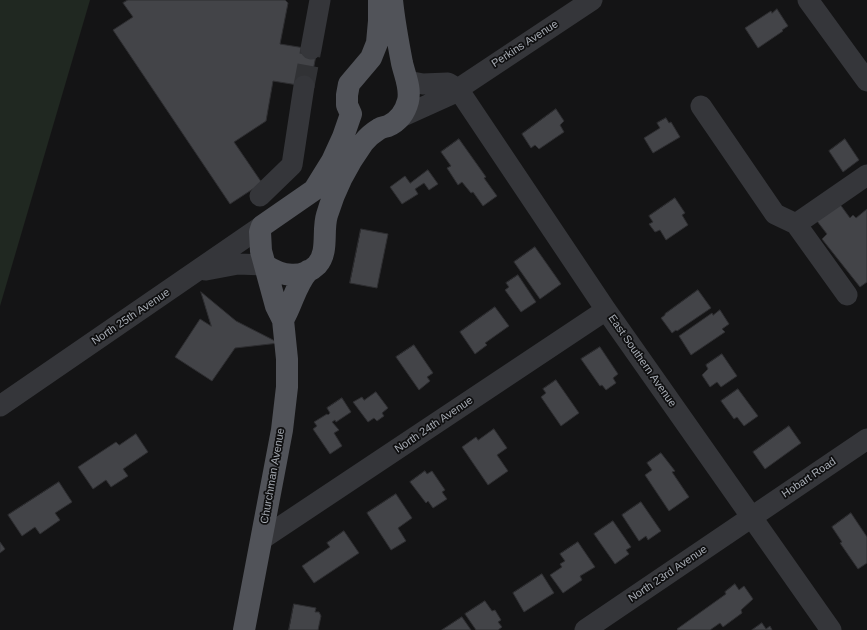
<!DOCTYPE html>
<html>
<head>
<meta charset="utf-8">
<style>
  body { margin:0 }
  canvas { display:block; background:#141415 }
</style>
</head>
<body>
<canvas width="867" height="630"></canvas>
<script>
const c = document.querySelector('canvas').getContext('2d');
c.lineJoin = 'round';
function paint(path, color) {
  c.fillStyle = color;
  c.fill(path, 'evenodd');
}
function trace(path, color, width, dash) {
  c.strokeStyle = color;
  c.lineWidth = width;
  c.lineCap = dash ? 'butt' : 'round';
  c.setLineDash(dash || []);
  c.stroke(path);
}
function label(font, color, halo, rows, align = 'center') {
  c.font = font + ' Arial,sans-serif';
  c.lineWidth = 3.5;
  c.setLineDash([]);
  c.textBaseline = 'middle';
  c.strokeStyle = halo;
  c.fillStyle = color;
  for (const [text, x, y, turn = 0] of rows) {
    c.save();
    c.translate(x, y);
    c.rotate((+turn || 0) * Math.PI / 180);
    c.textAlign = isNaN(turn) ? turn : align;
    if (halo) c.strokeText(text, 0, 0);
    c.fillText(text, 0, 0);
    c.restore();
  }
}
const green = new Path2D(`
  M0,0h90l-90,306z`);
const building = new Path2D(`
  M128,0h157l3,3 -8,41 37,6 -7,37 -37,-6 -7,40 -32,21 28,41 -32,21 -117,-174 20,-13 -10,-14z
  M777,9l11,17 -6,4 1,1 -25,17 -13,-20 26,-17 1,2z
  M556,109l8,12 -4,4 4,7 -25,17 -4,-4 -4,3 -9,-14z
  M666,118l3,5 2,-1 9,15 -27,16 -9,-15 16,-10 -3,-5z
  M459,139l27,38 -2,1 13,18 -14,10 -10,-14 -2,1 -9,-11 -4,3 -11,-17 4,-2 -10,-14z
  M845,139l14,21 -16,12 -14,-21z
  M428,170l10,14 -9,6 -5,-7 -9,6 3,5 -16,10 -12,-17 15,-11 5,7z
  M675,198l10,15 -3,2 6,10 -22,15 -6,-10 -5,2 -6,-8 4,-2 -4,-6z
  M839,203l11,15 3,-3 3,3 11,-9v73l-7,5 -38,-48 5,-5 -10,-13z
  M361,229l27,5 -11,54 -27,-5z
  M535,247l26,37 -21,15 -26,-37z
  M518,275l18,27 -15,10 -16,-22 4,-3 -3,-4z
  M698,290l13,18 -34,23 -1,-1 -4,3 -11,-15 4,-3v-1z
  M201,292l35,29 43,22 -44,5 -23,33 -37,-24 25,-38 11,7z
  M495,307l14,19 -24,17 2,2 -12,9 -15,-22z
  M720,310l9,14 -7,5 3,3 -34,23 -12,-19 33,-23 1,2z
  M414,345l19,28 -6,4 3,4 -11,9 -23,-33z
  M600,347l18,27 -5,4 3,5 -10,7 -4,-5 -2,1 -19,-27z
  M722,354l15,22 -16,11 -4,-5 -7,5 -8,-12 6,-6 -2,-4z
  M556,380l23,33 -18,13 -20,-29 5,-4 -3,-4z
  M738,389l20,27 -14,10 -7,-9 -3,2 -13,-18z
  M376,392l12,16 -6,5 2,3 -7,5 -3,-3 -6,4 -15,-20 9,-5 2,3z
  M342,398l9,14 -15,10 -1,-2 -3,2 7,8 -5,3 8,13 -12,8 -17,-25 4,-3 -3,-4 13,-8 1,1 2,-2 -3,-5z
  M789,426l12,17 -36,26 -12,-17z
  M494,429l13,19 -10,7 11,16 -20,14 -26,-38 14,-10 2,3z
  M136,434l12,18 -25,17 5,7 -17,11 -5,-7 -13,9 -15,-22 38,-25 3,3z
  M661,453l14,18 -3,1 17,25 -20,14 -24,-36 7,-5 -5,-7z
  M425,471l2,3 5,-3 13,19 -3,2 5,7 -14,9 -5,-7 -2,2 -16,-21z
  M59,482l13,20 -17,11 5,7 -20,14 -5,-7 -13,9 -14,-21z
  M396,494l16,24 -14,10 8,13 -15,9 -24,-37z
  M641,502l20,29 -13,9 -2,-4 -7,5 -17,-26z
  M851,513l16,24v26l-9,6 -18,-26 2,-1 -10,-15z
  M613,521l18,26 -5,3 3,4 -14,10 -21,-30z
  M344,531l15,22 -45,30 -12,-17 28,-19 -3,-4z
  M0,542l5,7 -5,4z
  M578,542l17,25 -15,9 2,4 -19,13 -13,-18 12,-8 -2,-3 5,-3 -5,-7z
  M542,574l12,19 -30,19 -11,-19z
  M735,584l4,6 5,-4 9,13 -12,11 1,3 -19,14 -3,-4 -10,7h-32l-1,-1 49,-35 -1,-2z
  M485,601l7,10 3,-1 6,10 -3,2 4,5 -4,3h-22l-11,-16z
  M294,604l22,4 -1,4h4l2,4 -3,14h-29z
  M462,617l9,13h-29z
  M762,623l4,6 4,-3 2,4h-20z`);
const minorTunnel = new Path2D(`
  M304,86l7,-37`);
const minor = new Path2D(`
  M808,0l59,81
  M311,49l9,-49
  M407,81l16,3 25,-1 10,6 148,221 225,320
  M701,106l74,108 21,10
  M401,117l51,-23 6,-5 134,-89
  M260,196l32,-31 12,-79
  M206,270l32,-6 27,1
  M847,295l-51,-71 71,-49
  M0,406l262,-180
  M262,539l344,-229
  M585,630l282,-191`);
const major = new Path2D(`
  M265,265c16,11 37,15 52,0 12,-13 5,-34 10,-50 8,-27 20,-50 36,-72 4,-5 11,-11 16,-14 3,-2 6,-2 9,-3 11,-5 17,-13 20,-25 3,-13 -3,-25 -6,-38 -4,-21 -8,-42 -10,-63
  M283,320c10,-17 12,-34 25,-49
  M244,630l38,-200 5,-43v-28l-4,-39 -7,-14 -15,-55 -1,-19 2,-6 52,-36 18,-29 11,-24 8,-23 -4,-9v-10l2,-11 22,-26 6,-15 2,-22v-21`);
const streetNames = [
  ["Perkins Avenue",525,44,-33],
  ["North 25th Avenue",131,317,-34],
  ["East Southern Avenue",642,361,55],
  ["North 24th Avenue",434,425,-34],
  ["Churchman Avenue",273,476,-80],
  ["Hobart Road",809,478,-34],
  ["North 23rd Avenue",668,574,-34]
];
paint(green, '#202821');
paint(building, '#434448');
trace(building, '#2e2e31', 1);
trace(minorTunnel, '#313235', 21, [21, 10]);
trace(minor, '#35363a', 21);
trace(major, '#515359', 22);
label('11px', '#a7acb4', '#0f0f10', streetNames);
</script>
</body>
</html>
